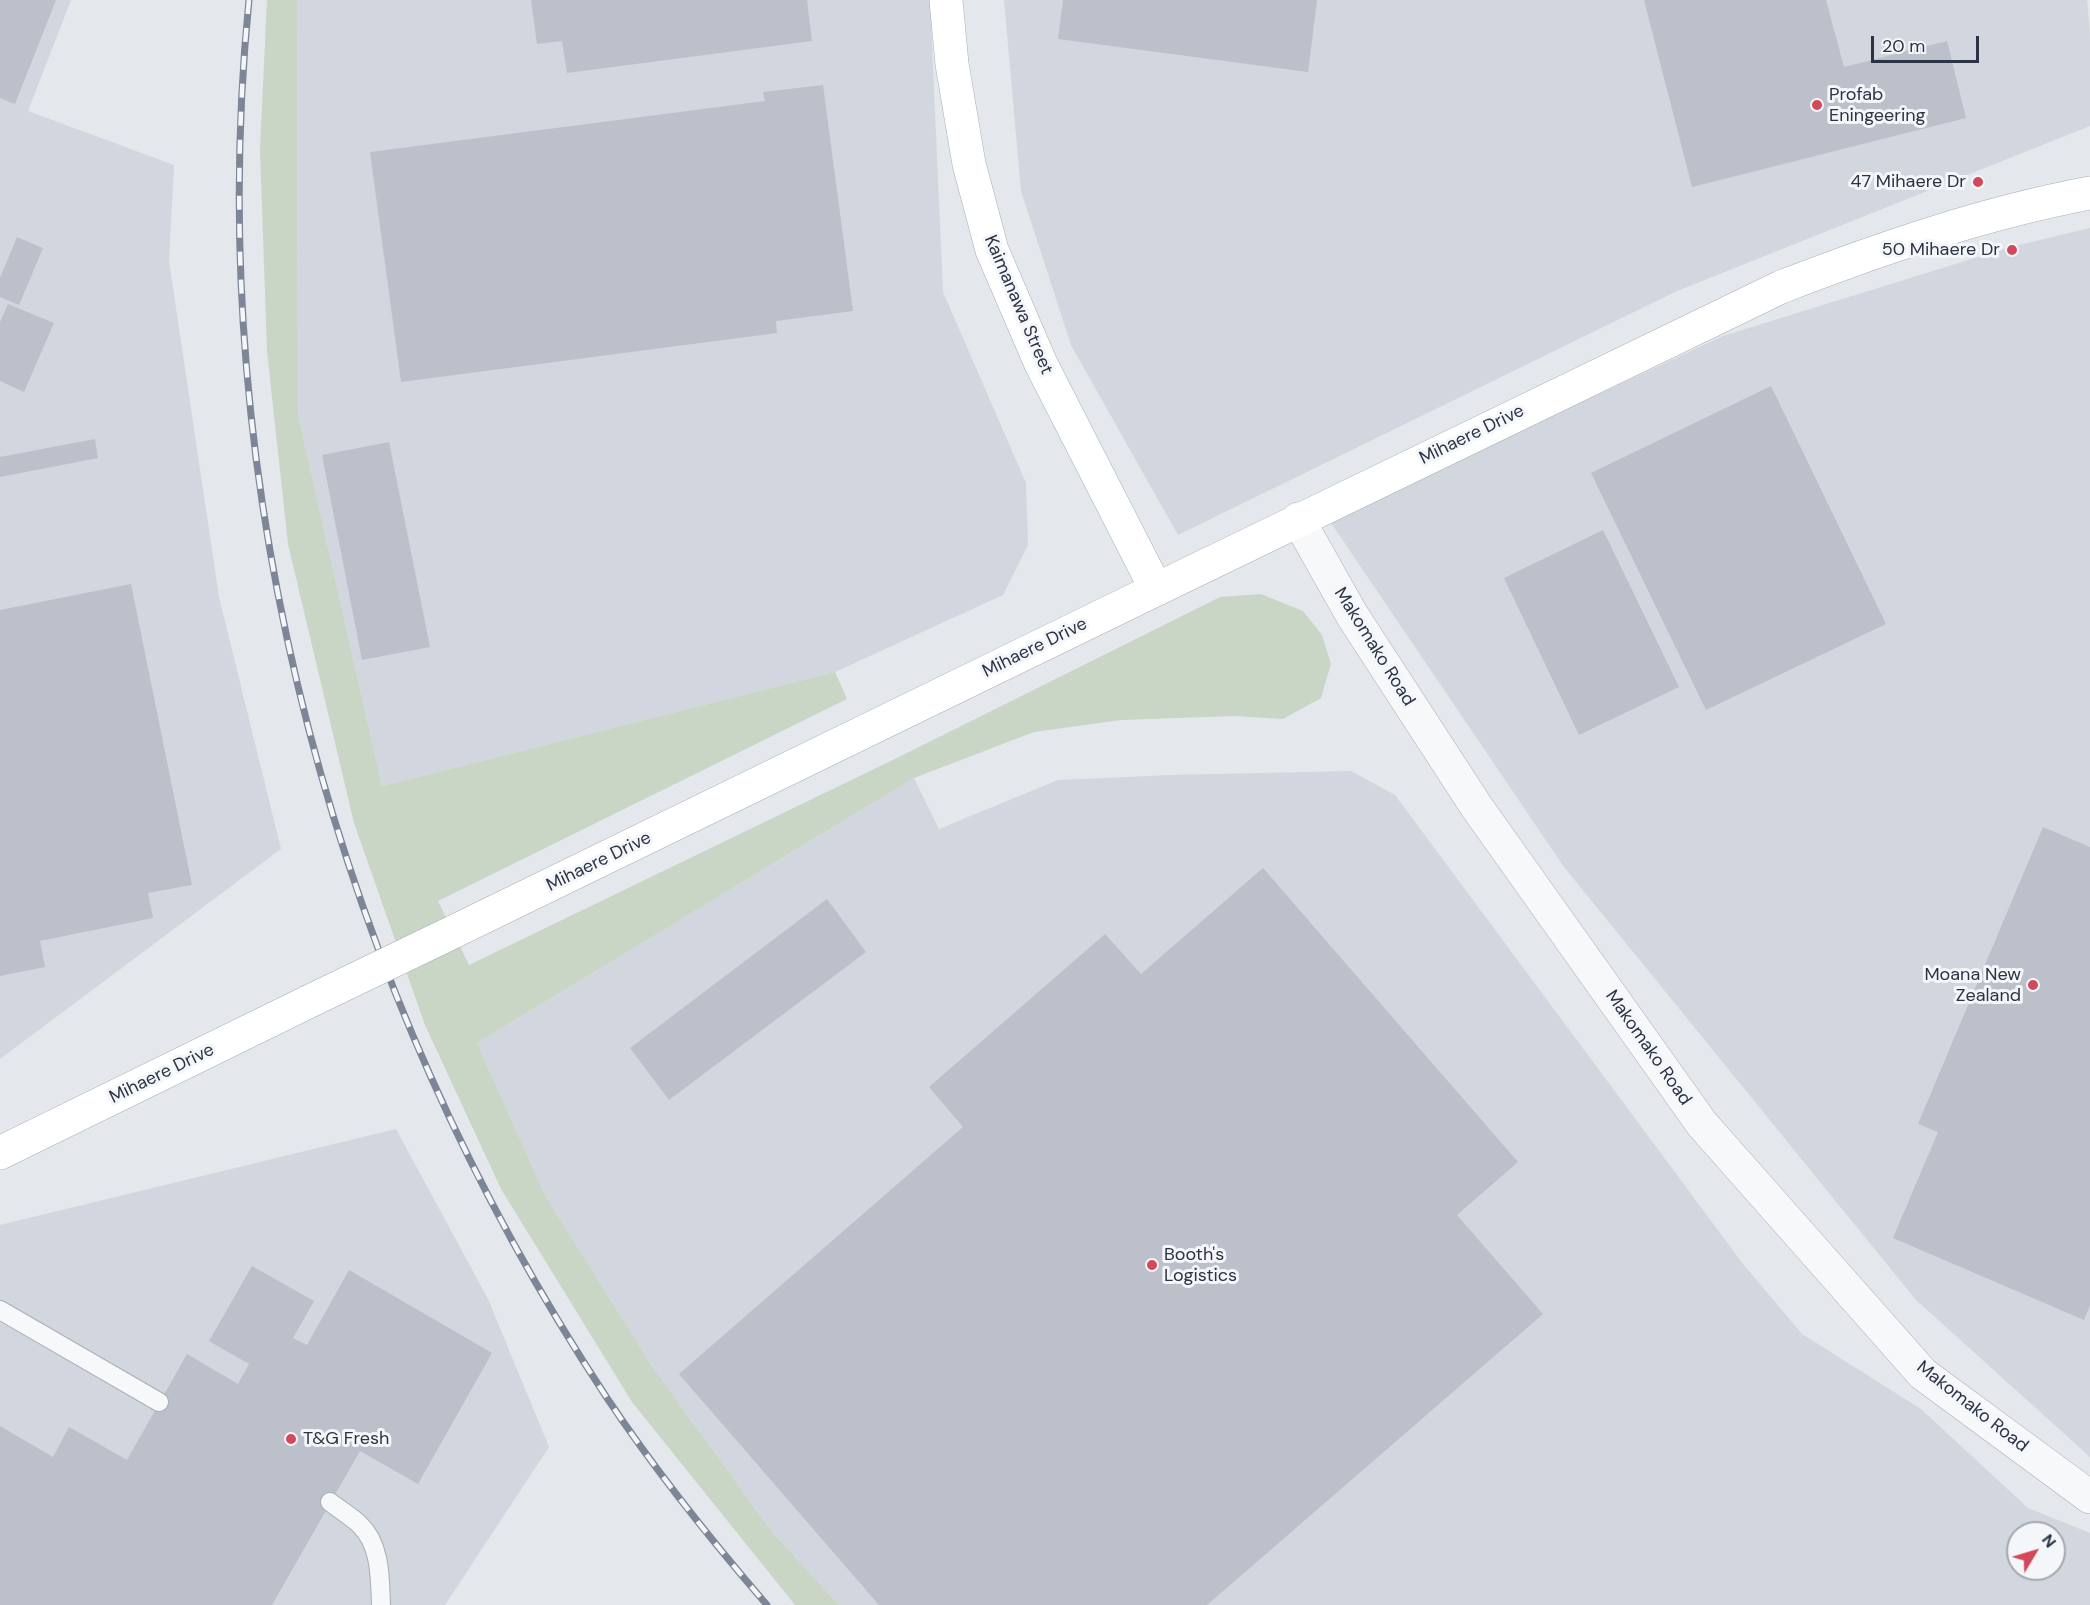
<!DOCTYPE html>
<html>
<head>
<meta charset="utf-8">
<style>
  body { margin:0 }
  #map { position:relative; width:2090px; height:1605px; overflow:hidden; background:#e4e7ec; font-family:"DM Sans",sans-serif }
  canvas { display:block }
  .north { position:absolute; left:2006px; top:1521px; width:60px; height:60px; box-sizing:border-box; background:#f4f6f9; border:2px solid #a4a8b1; border-radius:50%; rotate:52deg; font-size:16px; font-weight:700; line-height:24px; text-align:center; color:#2b3445 }
  .north::after { content:''; display:block; margin:auto; width:21px; height:27px; background:#d1495b; clip-path:polygon(50% 0,100% 100%,50% 72%,0 100%) }
  .scale { position:absolute; left:1871px; top:36px; width:108px; height:27px; box-sizing:border-box; border:3px solid #2b3445; border-top:0; padding-left:8px; font-size:18px; line-height:21px; white-space:nowrap; color:#2b3445; -webkit-text-stroke:4px #f4f6f9; paint-order:stroke }
</style>
</head>
<body>
<div id="map">
<canvas width="2090" height="1605"></canvas>
<div class="north">N</div>
<div class="scale">20 m</div>
</div>
<script>
const c = document.querySelector('canvas').getContext('2d');
c.lineJoin = 'round';
function paint(path, color) {
  c.fillStyle = color;
  c.fill(path, 'evenodd');
}
function trace(path, color, width, dash) {
  c.strokeStyle = color;
  c.lineWidth = width;
  c.lineCap = dash ? 'butt' : 'round';
  c.setLineDash(dash || []);
  c.stroke(path);
}
function label(font, color, halo, rows, align = 'center') {
  c.font = font + ' "DM Sans",sans-serif';
  c.lineWidth = 6;
  c.setLineDash([]);
  c.textBaseline = 'middle';
  c.strokeStyle = halo;
  c.fillStyle = color;
  for (const [text, x, y, turn = 0] of rows) {
    c.save();
    c.translate(x, y);
    c.rotate((+turn || 0) * Math.PI / 180);
    c.textAlign = isNaN(turn) ? turn : align;
    if (halo) c.strokeText(text, 0, 0);
    c.fillText(text, 0, 0);
    c.restore();
  }
}
const built = new Path2D(`
  M0,0h71l-43,111 146,54 -5,96 50,336 62,252 -281,210z
  M297,0h633l13,292 83,191 2,62 -25,50 -168,77 -453,114 -84,-371z
  M1004,0h1083l3,34v92l-413,165 -499,244 -107,-190 -50,-154z
  M2090,228v1229l-174,-157 -352,-433 -235,-347 394,-184 284,-88z
  M1351,771l44,24 348,469 59,70 119,75 107,99 62,25v72h-1251l-66,-72 -119,-164 -108,-172 -69,-154 437,-265 25,51 119,-49 114,-5zM2018,1533h36v36h-36z
  M396,1129l92,170 61,148 -104,158h-445v-380z`);
const green = new Path2D(`
  M267,0h30l1,415 84,371 453,-114 12,27 -409,202 31,64 432,-209 319,-159 41,-3 42,17 19,24 9,29 -10,34 -38,21 -49,-3 -113,4 -87,12 -120,46 -437,265 69,154 108,172 119,164 66,72h-44l-163,-203 -131,-213 -76,-164 -71,-202 -66,-279 -21,-193 -7,-202z`);
const building = new Path2D(`
  M0,0h56l-41,104 -15,-6z
  M531,0h276l5,41 -245,32 -5,-32 -25,3z
  M1063,0h254l-9,72 -250,-33z
  M1644,0h182l18,67 103,-26 19,77 -274,69z
  M823,85l30,226 -77,10 1,12 -376,49 -31,-230 395,-51 -2,-9z
  M17,237l26,11 -24,57 -19,-8v-19z
  M8,304l46,19 -30,69 -24,-11v-59z
  M1771,386l115,238 -180,86 -115,-237z
  M95,439l3,19 -98,19v-20z
  M389,442l41,205 -68,13 -40,-205z
  M1603,530l76,157 -100,48 -75,-157z
  M131,584l61,301 -44,8 5,25 -113,23 5,26 -45,9v-366z
  M2043,827l47,20v458l-6,15 -191,-82 45,-106 -20,-8z
  M1263,868l255,294 -61,53 86,99 -336,291h-328l-200,-231 284,-247 -34,-40 176,-153 36,40z
  M827,899l39,53 -197,148 -39,-52z
  M252,1266l62,35 -21,37 14,7 42,-75 143,83 -74,131 -58,-33 -88,154h-272v-179l53,31 16,-30 58,33 60,-106 51,30 11,-20 -40,-23z`);
const lane = new Path2D(`
  M0,1310l159,92
  M330,1502c10,8 22,15 30,23 21,20 20,54 21,80`);
const street = new Path2D(`
  M1298,519l54,96 124,191 226,318 221,250 167,123`);
const secondary = new Path2D(`
  M946,0l6,64 17,100 23,86 49,114 115,225
  M453,932c443,-214 884,-433 1328,-645 101,-39 203,-74 309,-94
  M0,1153l308,-151`);
const rail = new Path2D(`
  M249,0c-49,488 89,991 358,1398 48,72 104,142 160,207`);
const secondaryBridge = new Path2D(`
  M308,1002l145,-70`);
const markers = [
  [1817,105,6,"#d1495b"],
  [1978,182,6,"#d1495b"],
  [2012,250,6,"#d1495b"],
  [2033,985,6,"#d1495b"],
  [1152,1265,6,"#d1495b"],
  [291,1439,6,"#d1495b"]
];
const poiNames = [
  ["Profab",1829,95],
  ["Eningeering",1829,116],
  ["47 Mihaere Dr",1966,182,"right"],
  ["50 Mihaere Dr",2000,250,"right"],
  ["Moana New",2021,975,"right"],
  ["Zealand",2021,996,"right"],
  ["Booth's",1164,1255],
  ["Logistics",1164,1276],
  ["T&G Fresh",303,1439]
];
const streetNames = [
  ["Kaimanawa Street",1018,305,67],
  ["Mihaere Drive",1472,435,-26],
  ["Makomako Road",1374,647,58],
  ["Mihaere Drive",1035,648,-26],
  ["Mihaere Drive",599,862,-26],
  ["Makomako Road",1648,1048,55],
  ["Mihaere Drive",162,1074,-26],
  ["Makomako Road",1972,1407,38]
];
paint(built, '#d2d6de');
paint(green, '#c9d6c5');
paint(building, '#bbc0ca');
trace(lane, '#a9aeb7', 20);
trace(street, '#a9aeb7', 34);
trace(secondary, '#a9aeb7', 34);
trace(lane, '#f7f8fa', 18);
trace(street, '#f7f8fa', 33);
trace(secondary, '#fff', 33);
trace(rail, '#7d8696', 7);
trace(rail, '#f4f6f9', 4.5, [14]);
trace(secondaryBridge, '#a9aeb7', 34, []);
trace(secondaryBridge, '#fff', 33);
for (const [x, y, r, color] of markers) {
  const dot = new Path2D();
  dot.arc(x, y, r, 0, 2 * Math.PI);
  c.fillStyle = color;
  c.fill(dot);
  trace(dot, '#f4f6f9', 2);
}
label('18px', '#2b3445', '#f4f6f9', poiNames, 'left');
label('18px', '#2b3445', '#f4f6f9', streetNames);
</script>
</body>
</html>
